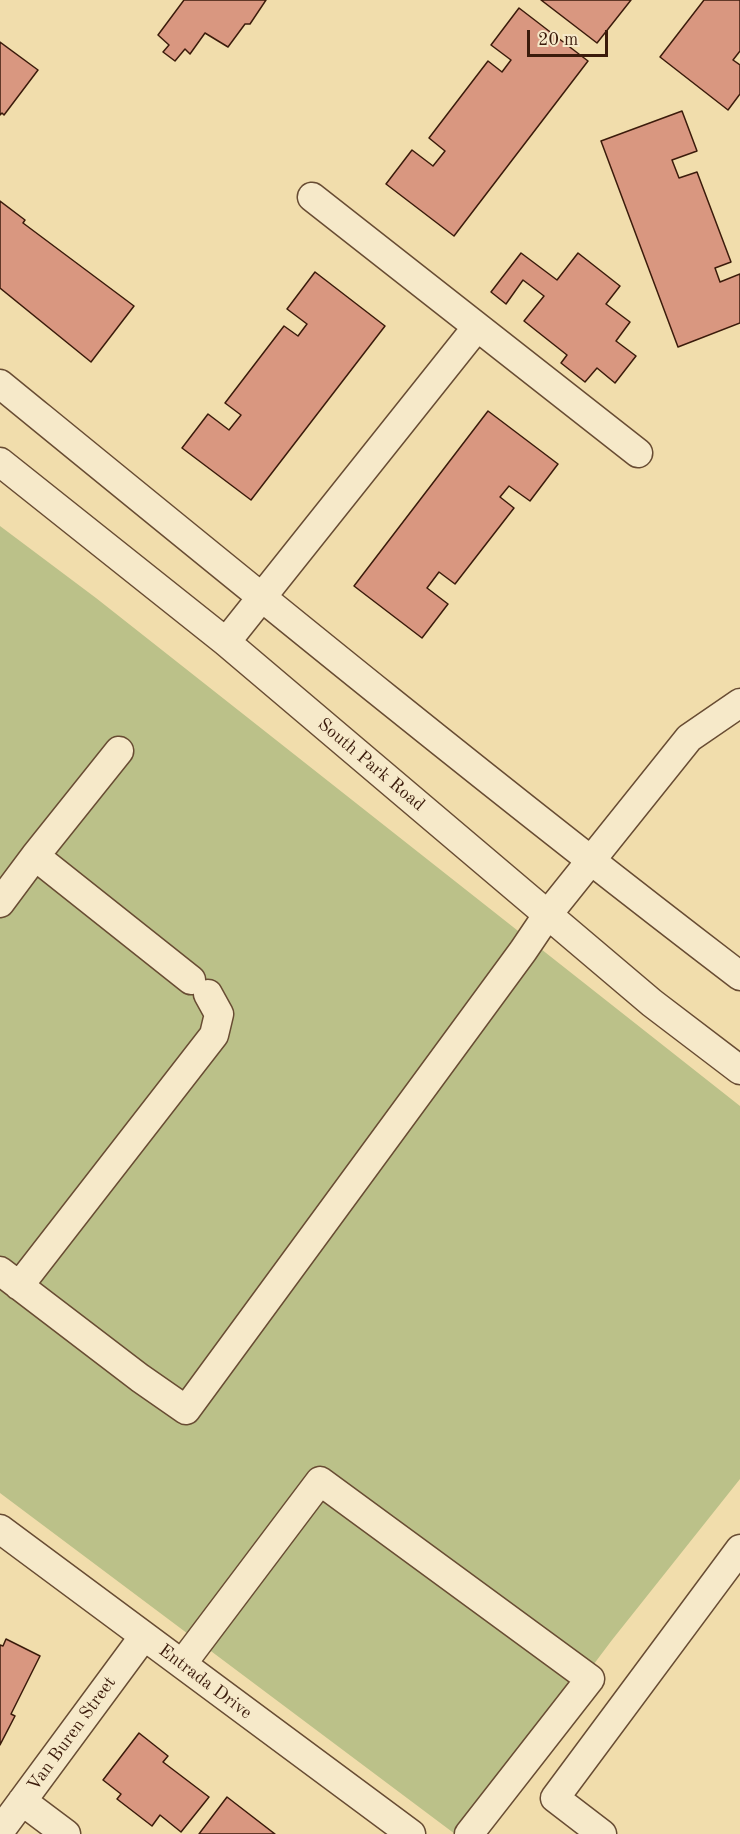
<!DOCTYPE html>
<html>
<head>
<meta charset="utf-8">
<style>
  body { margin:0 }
  #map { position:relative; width:740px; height:1834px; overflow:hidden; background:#f1ddac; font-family:"Old Standard TT",serif }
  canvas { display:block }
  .scale { position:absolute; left:527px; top:30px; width:81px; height:27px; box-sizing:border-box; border:3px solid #3b1b0b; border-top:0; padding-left:8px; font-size:18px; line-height:21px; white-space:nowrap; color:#3b1b0b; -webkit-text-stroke:4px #f6e9c9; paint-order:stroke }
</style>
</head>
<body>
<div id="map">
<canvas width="740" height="1834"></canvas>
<div class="scale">20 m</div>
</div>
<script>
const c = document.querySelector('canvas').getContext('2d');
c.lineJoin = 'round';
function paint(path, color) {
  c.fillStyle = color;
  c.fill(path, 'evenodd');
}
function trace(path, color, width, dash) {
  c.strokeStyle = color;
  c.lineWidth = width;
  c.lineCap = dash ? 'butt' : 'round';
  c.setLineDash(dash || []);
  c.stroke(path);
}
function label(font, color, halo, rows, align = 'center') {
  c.font = font + ' "Old Standard TT",serif';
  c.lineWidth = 5;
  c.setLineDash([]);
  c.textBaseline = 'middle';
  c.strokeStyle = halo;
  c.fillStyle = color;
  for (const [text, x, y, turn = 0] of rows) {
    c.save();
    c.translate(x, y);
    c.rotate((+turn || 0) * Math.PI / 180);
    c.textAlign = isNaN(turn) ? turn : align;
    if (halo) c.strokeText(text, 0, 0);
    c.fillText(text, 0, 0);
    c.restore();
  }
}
const green = new Path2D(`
  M0,526l96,72 644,508v373l-128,161 -146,194h-11l-455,-341z`);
const building = new Path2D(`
  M184,0h82l-16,24h-5l-17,23 -23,-14 -15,21 -5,-5 -10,12 -12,-9 6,-7 -11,-10z
  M541,0h90l-34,43z
  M704,0h36v51l-7,9 7,5v29l-12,16 -68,-53z
  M519,8l69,53 -134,175 -68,-52 26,-34 21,16 12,-15 -16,-13 59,-77 14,11 9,-12 -20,-15z
  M0,42l38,28 -34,45 -2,-2 -2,2z
  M682,111l15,40 -25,9 7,18 18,-6 34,90 -16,6 5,14 20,-8v49l-62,24 -77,-206z
  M0,201l25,19 -2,3 111,83 -43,56 -91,-74z
  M521,253l36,27 21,-27 42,33 -14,18 24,18 -14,19 20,15 -21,27 -18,-15 -12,14 -24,-19 6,-8 -43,-34 20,-25 -21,-16 -17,24 -15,-12z
  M315,272l70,54 -134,174 -69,-52 26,-34 21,16 12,-15 -16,-12 59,-77 14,10 9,-12 -20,-15z
  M488,411l70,53 -28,37 -21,-15 -9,11 14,11 -59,76 -16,-12 -12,16 21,16 -26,34 -68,-52z
  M6,1639l34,17 -29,58 4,2 -15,29v-100l3,1z
  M139,1733l29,23 -5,6 46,35 -28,35 -21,-17 -8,11 -35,-27 4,-5 -18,-14z
  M227,1797l48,37h-76z`);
const minor = new Path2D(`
  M312,197l326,256
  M0,384c245,200 489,400 740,592
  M0,462l226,180 426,361 88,67
  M226,642l251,-315
  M35,856l84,-105
  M0,903l35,-47 156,124
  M0,1271l140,107 46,32 337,-459 25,-37 141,-176 51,-35
  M19,1286l195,-251 5,-21 -11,-20
  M0,1529l411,305
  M182,1664l138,-183 270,198 -121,155
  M22,1801l44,33
  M0,1831l144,-195
  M602,1834l-47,-36 185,-249`);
const streetNames = [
  ["South Park Road",371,765,40],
  ["Entrada Drive",205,1682,37],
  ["Van Buren Street",72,1734,-54]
];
paint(green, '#bbc189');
paint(building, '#d99780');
trace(building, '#3b1b0b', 1.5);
trace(minor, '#684c33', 31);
trace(minor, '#f6e9c9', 28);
label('18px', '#3b1b0b', '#f6e9c9', streetNames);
</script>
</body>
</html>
